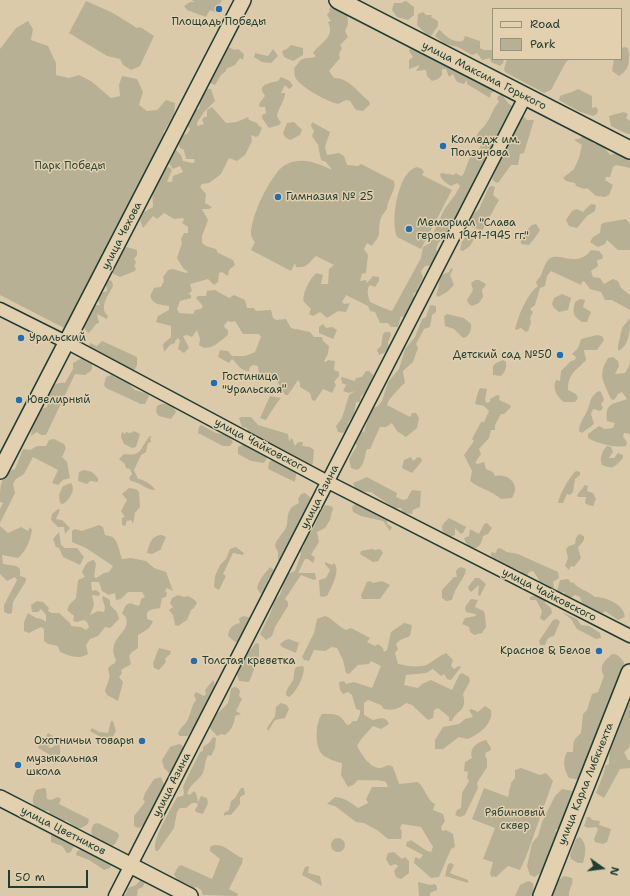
<!DOCTYPE html>
<html>
<head>
<meta charset="utf-8">
<style>
  body { margin:0 }
  #map { position:relative; width:630px; height:896px; overflow:hidden; background:#dbcaa9; font-family:"Shantell Sans",sans-serif }
  canvas { display:block }
  .legend { position:absolute; left:492px; top:8px; width:130px; height:52px; box-sizing:border-box; background:#e3d0ae; border:1px solid #95957d; margin:0; padding:5px 7px; list-style:none; font-size:12px; color:#1f3d34 }
  .legend li { display:flex; align-items:center; gap:8px; height:20px }
  .legend b { width:20px; border:1px solid #95957d }
  .north { position:absolute; left:582px; top:848px; width:40px; height:40px; -webkit-text-stroke:3px #e3d0ae; paint-order:stroke; rotate:104deg; font-size:11px; font-weight:700; line-height:16px; text-align:center; color:#1f3d34 }
  .north::after { content:''; display:block; margin:auto; width:14px; height:18px; background:#1f3d34; clip-path:polygon(50% 0,100% 100%,50% 72%,0 100%) }
  .scale { position:absolute; left:8px; top:870px; width:80px; height:18px; box-sizing:border-box; border:2px solid #1f3d34; border-top:0; padding-left:5px; font-size:12px; line-height:14px; white-space:nowrap; color:#1f3d34; -webkit-text-stroke:3px #e3d0ae; paint-order:stroke }
</style>
</head>
<body>
<div id="map">
<canvas width="630" height="896"></canvas>
<ul class="legend">
<li><b style="height:5px;background:#e3d0ae"></b>Road</li>
<li><b style="height:11px;background:#b8b094"></b>Park</li>
</ul>
<div class="north">N</div>
<div class="scale">50 m</div>
</div>
<script>
const c = document.querySelector('canvas').getContext('2d');
c.lineJoin = 'round';
function paint(path, color) {
  c.fillStyle = color;
  c.fill(path, 'evenodd');
}
function trace(path, color, width, dash) {
  c.strokeStyle = color;
  c.lineWidth = width;
  c.lineCap = dash ? 'butt' : 'round';
  c.setLineDash(dash || []);
  c.stroke(path);
}
function label(font, color, halo, rows, align = 'center') {
  c.font = font + ' "Shantell Sans",sans-serif';
  c.lineWidth = 3;
  c.setLineDash([]);
  c.textBaseline = 'middle';
  c.strokeStyle = halo;
  c.fillStyle = color;
  for (const [text, x, y, turn = 0] of rows) {
    c.save();
    c.translate(x, y);
    c.rotate((+turn || 0) * Math.PI / 180);
    c.textAlign = isNaN(turn) ? turn : align;
    if (halo) c.strokeText(text, 0, 0);
    c.fillText(text, 0, 0);
    c.restore();
  }
}
const green = new Path2D(`
  M191,0h31l-7,12 -5,-2 -4,7 -19,-7 -3,-4 6,-4h5z
  M86,1l27,12 24,15 3,-1 14,9 -14,30 -9,4 -8,-5 -3,-6 -13,-3 -38,-23z
  M333,1l14,10 1,13 -3,7 3,6 -8,8 2,3 -3,6 1,4 -11,13 5,7c15,-1 25,16 35,23l1,3 -7,7 -7,-1 -6,-9 -4,-1 -8,4c-12,-3 -38,-17 -43,-27l-1,-9c3,-2 5,-8 9,-9 5,-2 9,0 13,-3l-3,-3c5,-8 18,-14 17,-24 0,-3 -1,-4 -2,-7l3,-1 -4,-6 3,-4 -1,-1z
  M406,1l8,6v8l-6,5 -11,-3 -5,-7 2,-7h7z
  M423,12l3,3h6l-1,2 7,4v5l-7,10 -5,-2 -9,-9 1,-11z
  M28,21l5,8 -2,11 17,6 8,17v12l13,3 10,-3 12,6 20,17 9,-2 -1,-11 3,-9 15,3 6,13 -4,13 8,6 10,-1 9,-10 9,3 -1,11 -11,19 3,1 -100,195 -66,-34v-246l16,-21z
  M439,30l2,1c5,6 13,12 22,10l2,-5 15,5v7l4,2h9v9h11l-1,4 -3,3 -9,-4 -1,-4 -8,2 -5,-7 -5,2 -14,-8 -13,-3 -10,-8z
  M291,45l12,3v7l-10,6 -9,-4 -2,-6 5,-2z
  M226,46l9,4 3,-1 6,5 -1,6 -3,-2 -5,7 -9,4v2l-5,4 -6,10 -7,-3z
  M411,47l85,44 -5,2 -1,5 -23,-14v-4l-3,4 -7,-2 -4,-8 -4,3 -3,-8h-4v6l-4,4 -6,2 -5,-5 -1,-6 -10,1 4,-6 -11,4v-9l4,-3 -4,-6z
  M624,47l4,1c2,11 2,22 -9,28l-7,-5 2,-12h7v-10z
  M273,49l5,7 -7,7 -9,-1 -8,-5 1,-4 13,3z
  M507,59h63l-4,3 -15,28 -7,3 -39,-21 -1,-3z
  M281,77l9,4 3,5 -4,3 -4,-4 -4,8h4c0,8 -7,15 -8,23l4,7 -2,2 -10,3 -7,-10v-3l4,-2 -1,-6h-5l-1,-3 6,-8c-1,-2 -3,-4 -3,-6 -2,-6 12,-8 16,-9z
  M203,89h8l4,12 -11,11 -7,11v3l7,-2 -2,-4 2,-3h3v-7l5,-3 14,16 11,-1 11,-5 1,3 8,3 1,2 4,3 -3,7 -3,2 -5,-2 1,6 -7,14 -8,6 -8,-3 -8,16 -12,9 -7,1 -2,3 6,7 -1,9 7,4 -3,2h-7l6,11 -6,16v7l4,3 10,3 2,4 15,7 2,5 -6,5 -1,6 -6,-4 -3,1 -1,9 -4,3 -6,-6 -18,5 2,7 -4,3 3,1v3l-11,3 -3,8 2,4 14,1 2,-4 6,-1 2,-3 -7,-8 2,-2h8l1,-5 8,-1 14,8 5,-3 11,5 2,8h7l2,3 15,-1 2,8 3,2 10,-1 5,9 19,4 4,5h8l1,4 6,5 -1,8 -4,7 2,1 2,-2 7,1 -1,9 5,2v4l-5,6 2,3 -4,8 -9,-4 -8,12 -3,-1 -2,-7 -10,-6v-4l-2,-3 -10,15h-3l-8,-14h-9l-9,-6 -1,-9 -5,-1 -3,2 -1,4c-9,0 -11,-7 -17,-12l-3,4 -11,-6 2,-7 8,1 4,5h13l10,-4 6,-15 -2,-3h-16l-8,-13 -3,1 -4,-1 -4,4 1,3 3,2v5c-9,7 -19,18 -29,10l1,-6 -3,-9 -5,7 -5,-2 -4,1 6,12 -5,5 -6,-4 2,-8 -2,-3 -3,3v2l-5,2 -6,7 -1,-8 8,-7v-11l-15,-4 2,-6 11,-6v-4c-9,-2 -15,0 -19,-10l4,-8 7,-1 3,-6 -1,-4 5,-7 5,-1 13,4 2,-1 -5,-4 -6,-10 5,-15 -1,-4 3,-6h4v-6l-6,-4 2,-3 -1,-2 -9,1 -10,-6 -7,6 -4,-3 -10,12 -3,-8 4,-8 9,-5 -1,-16 12,-22 5,-2 3,3 -5,12h5l1,-6 10,-4 -3,-6 -7,3c-6,-8 -5,-9 -1,-18l4,-1 5,5 2,6 10,2 2,-2 -1,-2h-8l-2,-9 -4,-2 -3,-8 1,-2 10,-5 2,-4 -6,-9 9,-9 6,-2z
  M578,89l14,7v12l4,-1 2,3 -1,4 -4,2 -15,-5 -19,-11 1,-4c6,-3 12,-3 18,-7z
  M502,95l7,9 5,3 -55,104c-3,8 -13,28 -21,32l-2,6 3,6 -6,10 -8,1 -4,5 2,7 -6,11 1,2 -5,3 2,6 -4,3 -5,15 -5,-2 -3,11h-7l-3,-4h-8l-5,-11 -5,-1 -2,-5 -22,-11 -4,7 2,2 6,-1 -4,9 -8,-1 -11,7 -7,-6 -7,4 -4,-2 2,-5 -7,-7c-3,-7 7,-26 13,-29l6,2 -2,9h7l1,-15 5,-4 -18,-9c-7,6 -9,13 -20,11l-1,-4 -4,8 -40,-21 4,-8c-2,-3 -4,-5 -4,-8 -1,-16 20,-61 34,-69 16,-9 33,-2 47,5l-6,-8 -5,-2 -3,-15 -6,-9 2,-5 -3,-5 1,-4 18,10 -5,15 2,8 12,-2 5,3 3,9 11,1 3,-2 33,17c3,9 -7,18 -7,28 -8,10 -7,12 -8,24 0,5 -5,9 -7,13l-5,-3 -3,6 4,6 -2,18 -4,1 -2,7 6,-1 1,3 6,-7 6,1v4l-4,6 -5,-2c-4,4 -2,11 0,17 8,3 15,7 22,9l29,-53 2,-11 8,-5 -1,-3c6,-10 9,-20 14,-29 6,-9 12,-15 16,-24l-3,-3 -6,3c-4,-2 -10,-7 -11,-11l1,-2 13,2 2,-2 5,3 2,-1 7,-18 5,-7 5,-2 2,-7h-5l-1,-2c1,-7 5,-9 9,-14 6,-7 7,-16 14,-23l-2,-3 1,-3z
  M624,112l4,2 -2,4 4,3v13h-3l-16,-8 -2,-10z
  M520,116l4,1 3,3h7l-10,33 -4,1 -2,11h-7l-13,18 -3,-1 -3,-3 10,-23 4,-3 -2,-5z
  M294,122l8,8 -2,5 -10,5 -5,-3 -2,-4 4,-10z
  M586,133l8,11 3,-1 8,5 5,7 12,-3 8,2v14l-14,-3 -3,2 -3,10h-4l-1,3 8,5 -4,10 -4,2 -9,-1 -9,-8 -3,1 -8,-3 -1,-3 -9,-2 -3,-3 11,-9 5,-11 3,-13 -8,-5 7,-2z
  M417,167l5,2 2,3 -2,3 30,15 -31,59 -24,-12c-7,-17 1,-66 20,-70z
  M492,186l3,1 -2,8 6,5 -17,31 -10,-4 -1,-11 8,-7 10,-22z
  M591,204l5,1 -1,6 -8,5 -10,12 -8,-2 -3,-6 6,-9 5,-2 6,3z
  M626,219l4,5v26h-12l-11,-10 -2,4 -7,3 -8,-5 3,-5 7,-4 1,-8 2,-2z
  M536,224l4,6c0,1 -9,13 -11,15l-8,-1v-8l11,-11z
  M469,231h4l2,6 -5,9 -7,5 -3,-1 2,-8z
  M127,247l10,3v5l-3,4 2,3 -2,5 2,1 -1,3 -15,6 -10,-5 11,-20z
  M591,250l8,1 4,5 -1,3 -5,1 1,6 -7,5 2,6 7,1 4,6 9,-5 5,2 3,7 9,7v15l-18,-10h-7l-4,-8 -11,-3 -6,-8 -2,1 -1,3 -30,-14 -4,5 -2,10 -5,2 -5,17 -5,4 3,3 -3,6 1,5 -3,8 -2,1 -5,-4 -6,2c3,-14 12,-36 23,-44l-2,-3c1,-4 3,-4 5,-8 2,-5 4,-12 8,-16 10,-8 28,10 42,-9z
  M451,268l2,1 -3,6 4,10 -7,7 -9,5 -2,-2c5,-9 0,-20 13,-23z
  M109,280l3,1 1,5c-4,9 -15,21 -5,30l-1,3 -10,-5 2,9 -3,1 -7,9 -2,-1 -6,-8 7,-14h4l2,-5h6l-3,-7 1,-4 9,-3 -1,-9z
  M475,280h4l7,4 -2,4 -2,1 1,8 -4,6 -7,3 -4,-3 -1,-3 6,-10 -2,-7z
  M562,294l9,4 -3,12 -9,2 -5,-4 -2,-4 2,-6z
  M580,299l5,1 -2,7 8,5 -4,10h-5c-9,-6 -10,-9 -7,-20z
  M430,305l6,1v6l-4,3 -2,12 -6,2 -8,15 2,4 -5,14 -10,9 2,12c-2,1 -15,15 -17,19l-1,3 23,12 2,-4h4l3,5 -2,10 -11,9 -9,-6 -5,-8 -6,4h-6l-10,22h-3c-3,7 -2,17 -10,21l-6,-2 -2,-9 8,-13 -4,-6 7,-9 4,1 3,-10 -2,-2v-11l9,-1 4,-2 4,-5 6,-19 11,-13 6,-20 10,-12 7,-18 4,-2z
  M447,314l17,4 7,6c1,6 -2,13 -8,14l-9,-9 -9,-3 -1,-10z
  M630,318c0,11 0,28 -12,33v-5l4,-18z
  M323,324l3,4 6,-1 5,3 -4,9 -14,-6v-6z
  M385,332h5l1,3 -3,7 1,6 -5,5 -5,2 -2,-5 4,-4 2,-12z
  M597,335l5,1 2,4 -7,10h-13l2,10c-10,11 -18,13 -18,30l8,4 2,4 -3,4h-11c-7,-5 -12,-14 -8,-22l4,1 1,-10 10,-10 4,-1 1,-3 -4,-3 6,-6 3,-9z
  M102,341l35,16v8l-4,8 -19,-12 -3,1 -9,-5 -4,-6 -10,-2 2,-6 7,3z
  M613,357l5,4 1,5 -4,8 10,-1 4,-7 1,-5v73l-6,-1 -1,4 4,5 -1,4c-11,2 -28,-2 -38,-8v-4l11,-8 6,3 8,-1 2,-5 -8,-2c-3,-20 9,-17 20,-22l-5,-7 -4,2 -4,6 -3,-1c-7,-17 -14,-23 -3,-41z
  M82,358l10,6v6l-7,5 -10,-1 -29,61h-5l-4,-3 -6,4 1,-11 7,-15 8,-3 1,-5 -4,-1c3,-10 9,-20 21,-18l8,-14v-6z
  M503,360l3,2c1,6 -1,10 -5,14l-8,-1v-9l3,-3z
  M366,371h3l4,4c-2,7 -5,17 -12,21l-1,6h-4l-2,12 -6,9v6l-5,4 -5,-1 -2,-6 6,-8 7,-23 6,-4 -6,2 -6,-2 3,-6 -4,-2 -1,-5 1,-1 13,4 1,-3 6,-1z
  M111,375l17,8 7,7 13,4 1,2 -4,8h-4l-35,-16 -2,-3 2,-8z
  M480,388l7,1 -2,11 2,3 3,-1v-3l7,-4 3,1 -1,4 11,5 1,2 -7,7h-3l-6,11v5h-4l-2,8 -10,11 2,5 -6,9 3,1 6,-2 2,7 7,3 2,4c14,-3 26,9 17,22l-11,1c-9,-8 -22,-11 -31,-18l2,-10 -8,-16 10,-14 -2,-2 9,-17h3l5,-11 -5,-5 -9,-2 2,-9z
  M599,391l2,1 3,8 -3,4 2,4 -3,3 -7,-2 -2,5 3,10 -12,9 -3,-2c0,-7 4,-12 7,-18 5,-9 3,-17 13,-22z
  M270,396l11,2c-6,7 -10,14 -15,22l-6,-2z
  M161,404c7,0 13,1 15,8l-5,7 -12,-3 -3,-4 1,-6z
  M242,417h9l7,8 30,9 1,7 3,-3 3,8 3,-4h5l-1,4 8,1 4,3 -1,13 -2,3 -8,-6 -9,-2c-7,-9 -18,-6 -24,-16l-9,-1 -13,-8 -1,-5 -5,-1 -3,-9z
  M201,425l15,8 12,2 5,7 -3,4h-7l-25,-13 1,-6z
  M134,431l6,3 -4,13 -4,1 -8,-4 -3,-7 1,-5 3,2 1,-2 4,1z
  M150,436l2,1 -2,1 1,4 -3,1 -2,9 -5,3 -7,15 4,9c5,0 15,6 17,11 -9,0 -15,-8 -24,-9l-2,-3 3,-4 -2,-5 -4,-1 -1,-4 -6,-5 5,-5c19,3 16,-7 26,-18z
  M54,439l10,5 2,4 -4,9 5,5 3,16 -7,2 -5,5 -6,-2 6,-13 -25,-13 -9,17 -8,5 -3,5 2,9 -15,30v-14l3,-6 -3,-1c0,-14 0,-30 15,-33l8,-20 7,1 7,-4h9l3,-6z
  M242,445h5l18,8 2,5 -3,5 -13,-2 -13,-7v-7z
  M607,446l4,1 2,5 -4,6h5l4,-5 5,2v3c-9,9 -9,12 -21,7 -3,-7 0,-14 5,-19z
  M411,457l2,4 5,-4 3,1 1,3 -10,12 -10,-5 2,-8z
  M272,460l9,1 16,7 -2,14 -27,-13 1,-7z
  M84,470l8,2 6,6v4l-8,-1 -3,3 -9,-3 1,-9z
  M576,471l4,1v3l-5,4 -2,13 -3,3 -3,-1 -4,9h-5c2,-9 11,-26 18,-32z
  M367,477l30,16 -1,4 7,3 4,-1 5,-9 9,1 -1,16 -7,3 -1,4 -9,-1 -2,-5h-7l-23,-16 -15,-1 -3,-8z
  M71,483c5,6 -1,17 -8,21l-3,-1 -1,-8 4,-9z
  M585,485l3,1 -1,5 6,2 3,6 -3,7 -5,-1 -3,-2 1,-6h-8l-1,-2z
  M129,488l7,1 3,3 1,15 -5,6 -2,11 -2,-4 -4,1 -2,5 -3,-1v-7l3,-1 -4,-6 6,-11 -5,-6z
  M305,493l7,6 -4,13 -11,15 -8,25 -7,2 -2,6 -2,1v-9l-3,-6c1,-8 11,-14 12,-22 1,-6 0,-10 4,-16 2,-2 5,-4 8,-5l-1,-4 3,-5z
  M355,504h5l28,9 -1,11 5,3 -2,4 -7,-10 -22,-5 -8,-4 -1,-5z
  M325,505l6,1 2,2 -3,12 -5,8 -8,4 2,10 -8,13 4,2 -2,6 -5,-4h-3l-7,14h17l1,6 -2,1 -13,-5 -16,24 3,3v4l-13,21 -3,9 -6,4 -6,-6 11,-22 3,-11 6,-6 7,-21 8,-3 6,-17 -1,-3 4,-5 1,-8c8,-4 14,-25 20,-33z
  M58,509l2,1 -4,9 6,1 8,8 -5,6 -1,-7h-6l-7,-7 1,-6z
  M449,518l17,9 -3,6 -2,1 -6,-6v7c-5,3 -8,0 -12,-3 -3,-7 1,-9 6,-14z
  M487,523l5,5 -4,6 -5,2c-2,15 -15,17 -19,2l5,-2 1,-7 9,5 5,-10z
  M99,525l4,2 2,8 8,2c6,7 6,14 9,22l9,-1 15,3 8,7 12,4 7,19 -6,-3 -2,3 2,2 -1,4 -4,1 -2,10 -10,2 -3,3v6l6,2c-3,8 -8,10 -15,14v13l-6,4 -3,4 2,8 -10,6 1,3 -3,4 4,5 -5,19 -11,-6 -2,-4c1,-4 3,-8 4,-12 3,-9 -7,-9 6,-16l1,-3c-11,-21 15,-27 10,-42 0,-2 -3,-3 -4,-5l4,-8 4,-2 8,3 2,-2 1,-5 4,-2 -3,-5h-14l-7,7 -5,1 -1,-7 -6,2 -7,-4 -3,-9h-8l1,9 4,-1 4,3 -1,3 -7,-1 2,10 -4,10 8,-4 6,1 1,-5 -3,-9 1,-2 7,4v5l7,7 2,7 -9,9 -5,-1 -7,9 -8,3 -4,6 2,9c-10,6 -18,2 -28,-2l-2,-6 -10,-2 -4,-3v-12l-3,-2 -12,6 -5,-2v-9l4,-9 8,5 6,1 4,3v-7l-5,-6 -3,3h-6l-1,-7 6,-4 6,1 6,6 -1,3 4,2h7l11,10 1,3 10,1 5,3 3,-3 -2,-5 -3,-2 -7,2 -4,-1 1,-5 -7,-6 2,-5 7,-7 2,-18 7,-3 -3,-5c3,-6 4,-11 12,-12l2,4 -2,13 2,1 8,-5 5,-1 4,-6 -27,-18 -14,-6v-11l3,-2 7,2z
  M0,526l8,7 13,-6 7,4 2,-4 2,3c-2,11 -5,20 -14,28l-16,-3 1,9 13,2 4,3v7l6,2v3l-13,21 -1,11 -3,1 -5,-2v-7l13,-25 -2,-3 -8,4 -7,-7z
  M59,532l2,13 4,3h12l7,9 -4,8 -17,-8 -4,-9 -3,-1 -3,-8z
  M579,534l5,2c1,7 -4,7 -6,12l3,10 -7,9 -3,-1 -2,4 -4,-4 3,-8 -2,-9 3,-3 6,-2 1,-6z
  M162,535l4,2 -5,11 1,1 -10,5 -5,-1c2,-8 4,-18 15,-18z
  M236,547l8,6 -1,2 -10,-2 -10,21 3,2 -7,14 -5,-3 1,-11 5,-11 6,-6 4,-10z
  M500,548l7,4 11,2 40,18 1,6 -6,4 1,6 -3,1 -11,-4 -2,-7 -5,-7 -4,1 -2,4 -5,-1 -1,-4c-8,-4 -14,-3 -22,-7l-1,-3 -7,-5v-4l5,1 1,-4z
  M372,549l3,1 5,-1 3,4 -5,8 -5,1 -13,-8 1,-3z
  M325,562l7,3 2,-2c7,8 -3,25 -7,33l-4,1 -3,-1 -1,-16 7,-2 4,-8 -5,-6z
  M270,567l4,3 -2,5 -4,4 -2,14 -3,1 -3,-1 -3,-5c2,-9 8,-14 13,-21z
  M461,567l5,2c-1,10 -11,17 -14,31l-6,1 -4,-3v-8l12,-13h3l-1,-5 1,-3z
  M475,578h4l7,6 -6,12 -2,-1 1,-10 -8,7 -2,-2 -1,-3z
  M568,579l3,4 2,-1c5,7 15,9 22,15 11,0 29,7 30,20l-7,3 -13,-9 -2,2c-10,-2 -21,-5 -23,-16l-5,-2 -5,3 -5,-2 -1,-4 -4,1 -3,-2 3,-11z
  M370,581l3,2 9,-2 8,4 -10,14h-18l-1,-4 6,-13z
  M178,595l6,2 4,-1 7,4 2,3 -3,5 -3,2 -4,10 -9,6 -3,-1 -2,-10 -4,-5 4,-3 -3,-4 2,-5z
  M538,595l7,1v7l6,5 1,5 -8,8 -4,-3 2,-7 -6,-11h-6v-3z
  M471,599l7,1 -3,7 9,4c1,3 2,13 2,16l-4,6 -8,2 -4,-3 -1,-5 -7,-3 3,-6 11,-2 -1,-2 -9,-2 -1,-5z
  M562,612l15,7 4,6 8,1 11,7 1,5 -5,1 -19,-10 -6,-10z
  M244,616l7,2 -12,24h-4l-7,-6c1,-8 4,-11 12,-13l-1,-5z
  M325,616c9,3 12,10 21,14l5,-2 19,10 -3,4 8,4 3,-2 5,4 1,4 3,-2 4,-18 13,-9 8,2 -2,11 -10,4 -4,4 2,5 -3,4 3,11c9,2 23,5 32,-1 6,-4 9,-7 16,-10l7,7 -2,6 3,3 5,-3 2,1 -10,13 -4,-1 -3,-5 -3,2 -8,-7 -7,4 -20,2 -2,10 14,3 4,-4 9,-4 21,10 7,-15 3,-2 7,4 1,4 -7,13c5,18 -7,16 -11,27h-3v-4l-11,-9 -4,2 -1,8 -5,2 -16,-15 -6,-2c-7,6 -13,8 -22,6l-3,-4 -13,-5 -4,3v12l9,5c7,-2 13,-4 16,4l-8,5 -8,-3c-6,7 -12,12 -16,20 4,7 13,23 23,22 3,0 6,-3 9,-3l4,2 6,17 19,-2c8,7 8,17 17,22l-2,6 10,4 2,7 -4,6 1,4 4,-1 7,4 2,13 -4,2 -12,28 -8,1 -17,-15 1,-6 5,2 3,-4 -17,-9 1,-4 4,-2 16,11 4,1 2,-5 -12,-20 -19,-3 -2,4 2,4 -1,7h-13l-11,-9 -13,-7 -8,-1 -21,-16 -8,-2 8,-7c10,1 15,5 23,11l10,-5 -2,-4 6,-12h16l-2,-5c-8,-3 -19,-1 -28,-2l-5,5 -5,2 -7,-12 1,-12c-6,-1 -13,-4 -18,-7 -10,-7 -9,-33 -2,-42 12,0 18,-1 24,10l3,1 4,-4h4l3,-7v-4l-4,-1 -4,-14 -4,-3 -5,2 -3,-4 -1,-8 5,-1 2,3 8,-2 18,6 9,-22 -10,-5 -2,3 -11,1 -9,9 -3,-1 -3,-13 -6,-12 -5,-1 -7,4 -11,-1 -5,11 -5,-1 -2,-3 12,-24 3,-14z
  M553,620l4,-1 3,3 -6,14c-7,1 -7,4 -9,9h-5l-1,-4z
  M289,639l10,4 -3,10 -14,-6 -2,-3 5,-4z
  M256,643l3,1v12l-9,24 -2,2 -9,-1 -3,-11 2,-3 5,-1 2,-9z
  M159,648l12,3 -1,3 -5,5 1,3 -7,8 -5,-2 -1,-5z
  M612,654c8,0 10,6 14,12l-45,114 -12,-2c-5,-9 -7,-16 -2,-26h6c1,-11 -1,-11 8,-19l2,-19 4,-4 5,-16 6,-2 6,-16c-6,-11 1,-15 8,-22z
  M303,666c4,6 -7,27 -14,31l-3,-2c0,-7 4,-9 7,-15 2,-5 0,-9 3,-13z
  M213,680c7,8 -13,40 -18,49l-3,1 -4,6h-8l-2,-2c2,-7 6,-8 9,-13 4,-7 4,-15 9,-21l-2,-5 2,-3 8,4 2,-2 -1,-4z
  M234,687l4,1 2,3 -1,5 3,3 -6,12 5,3 -6,2c0,7 -4,15 -10,19l-3,-1 -5,2 -7,-8c2,-12 11,-17 18,-25l3,-14z
  M630,702v43l-2,4 -4,3 4,8h2v8l-10,1 -16,29 -8,-5c3,-9 8,-17 9,-27l4,-2c0,-10 1,-19 5,-27 2,-5 5,-7 6,-13l-3,-2z
  M281,703l6,2 2,4 -4,9 -10,2 -7,11 -1,-3 8,-12 1,-9z
  M485,706l6,4c3,13 -12,25 -24,29l-8,-2 -16,12h-8v-9l8,-13 16,-3 6,-5 8,-2 -4,-7 2,-1 7,3z
  M111,721h2l3,10 -5,9h-5l-16,-9 2,-3 7,4 9,1z
  M48,733l5,3 -1,7 -4,4 3,1 8,-5c2,7 2,17 -4,21l-5,-3 2,-5 -14,-8 1,-3 3,-1z
  M213,737l3,1 -1,10 -4,8 -3,-1c-4,7 -2,15 -7,21 -5,6 -12,10 -14,18l3,1 4,-4 2,2 2,9 3,-6 6,2 1,5 -5,11 -7,-2 -1,-2 3,-5 -1,-2h-5l-6,5h-6l-3,4 -3,16 -16,23h-2c-6,-9 16,-43 21,-54l6,-1 1,-3 -1,-6 2,-5 15,-30 3,-1v-4l6,-4z
  M486,740l5,8 -1,3 -4,1 -1,4 2,3v8l-10,16 1,5 -13,27 -5,2 -5,-2 2,-5 4,-2 1,-15 7,-12 -2,-3 1,-6 -4,-1 1,-9 7,-4c-3,-10 5,-16 14,-18z
  M179,744l3,1 2,4 -12,24h-3l-5,-5 -2,-8 8,-13z
  M521,768l19,7 6,-2 7,8 -27,76 -6,13 -12,-4 -12,11 -3,-1 -1,2 -2,-5 3,-11 -10,-3 12,-31 -23,-9 12,-31 24,9 3,-14 4,-5v-8z
  M161,777l4,10c-6,13 -13,34 -26,41l-5,-2v-10l11,-14 -2,-3 2,-6 9,-14z
  M44,788l2,1 1,10 4,1 7,-3 3,2 -2,5 30,15 -1,5 -7,4h-5l-10,-8 -4,3 -12,-8 -1,-4c-15,0 -20,-8 -13,-21z
  M241,788h3l1,6 -5,3v7l-9,11h-6l-1,2v-4l5,-3 2,-9 4,-3z
  M562,789l11,2 2,3 -13,34 -7,2 5,8 -15,31 -10,8 -5,-2 -3,-9 5,-23 6,-7 4,-14 13,-26z
  M587,817h3l2,3 8,1 -1,4 12,4 -4,13 -4,2 -8,-2 -1,-3 4,-10 -2,-2 -8,1 -4,-2z
  M98,823l20,10 1,3 -4,8 -3,2 -17,-4c-3,-6 -6,-11 -1,-18z
  M54,830l22,12 -5,10 -4,1 -5,-7 -11,-4v-8z
  M580,837c7,7 6,16 3,26h-5l-7,-4 -1,-4 6,-16z
  M331 845a7 7 0 1 1 14 0a7 7 0 1 1-14 0Z
  M214,845c13,-1 18,10 29,13l-1,5 -13,26 9,5 -1,2 -34,-1 -2,-5 -4,-3 -4,1c-6,-7 -15,-4 -19,-14l4,-7 3,-2 31,14 8,-20 -10,-8v-4z
  M81,850l8,1 23,13 -2,4 -6,2 -15,-10 -13,-5 1,-4z
  M394,852l8,7 3,-2 4,4v12l-8,6 -5,-2 -2,-6 4,-5 -3,-2 -5,2 -4,-7 2,-6z
  M451,863l3,2 -4,8 18,7v3l-23,-7 3,-12z
  M309,866l-1,7 12,3 2,10 -20,-11 3,-8z
  M564,876l8,2c2,7 -4,11 -3,18h-16c-1,-9 4,-15 11,-20z
  M141,879l4,3 -2,5 -5,2 -1,7h-16l5,-2 2,-6 8,-3z
  M528,881l5,2 1,13h-19l5,-11z
  M418,882l12,3 5,-1 2,3v3l-7,3v3h-11z`);
const minor = new Path2D(`
  M0,309l66,33 262,140 302,154
  M115,896l410,-799`);
const tertiary = new Path2D(`
  M0,471l243,-471
  M0,798l190,98`);
const secondary = new Path2D(`
  M338,0l292,150
  M542,896l88,-223`);
const markers = [
  [219,9,4,"#1f6fb2"],
  [443,146,4,"#1f6fb2"],
  [278,197,4,"#1f6fb2"],
  [409,229,4,"#1f6fb2"],
  [21,338,4,"#1f6fb2"],
  [560,355,4,"#1f6fb2"],
  [214,383,4,"#1f6fb2"],
  [19,400,4,"#1f6fb2"],
  [599,651,4,"#1f6fb2"],
  [194,661,4,"#1f6fb2"],
  [142,741,4,"#1f6fb2"],
  [18,765,4,"#1f6fb2"]
];
const poiNames = [
  ["Площадь Победы",219,22,"center"],
  ["Колледж им.",451,140],
  ["Ползунова",451,153],
  ["Гимназия № 25",286,197],
  ["Мемориал \"Слава",417,223],
  ["героям 1941-1945 гг.\"",417,236],
  ["Уральский",29,338],
  ["Детский сад №50",552,355,"right"],
  ["Гостиница",222,377],
  ["\"Уральская\"",222,390],
  ["Ювелирный",27,400],
  ["Красное & Белое",591,651,"right"],
  ["Толстая креветка",202,661],
  ["Охотничьи товары",134,741,"right"],
  ["музыкальная",26,759],
  ["школа",26,772]
];
const streetNames = [
  ["улица Максима Горького",484,76,27],
  ["улица Чехова",122,236,-63],
  ["улица Чайковского",261,446,28],
  ["улица Азина",320,497,-63],
  ["улица Чайковского",549,595,27],
  ["улица Карла Либкнехта",586,784,-68],
  ["улица Азина",172,785,-63],
  ["улица Цветников",63,831,27]
];
const parkNames = [
  ["Парк Победы",70,166],
  ["Рябиновый",515,813],
  ["сквер",515,826]
];
paint(green, '#b8b094');
trace(minor, '#1f3d34', 15);
trace(tertiary, '#1f3d34', 18);
trace(secondary, '#1f3d34', 20);
trace(minor, '#e3d0ae', 12);
trace(tertiary, '#e3d0ae', 15);
trace(secondary, '#e3d0ae', 17);
for (const [x, y, r, color] of markers) {
  const dot = new Path2D();
  dot.arc(x, y, r, 0, 2 * Math.PI);
  c.fillStyle = color;
  c.fill(dot);
  trace(dot, '#e3d0ae', 1.5);
}
label('11px', '#1f3d34', '#e3d0ae', poiNames, 'left');
label('11px', '#1f3d34', '#e3d0ae', streetNames);
label('11px', '#2e483e', '#e3d0ae', parkNames);
</script>
</body>
</html>
